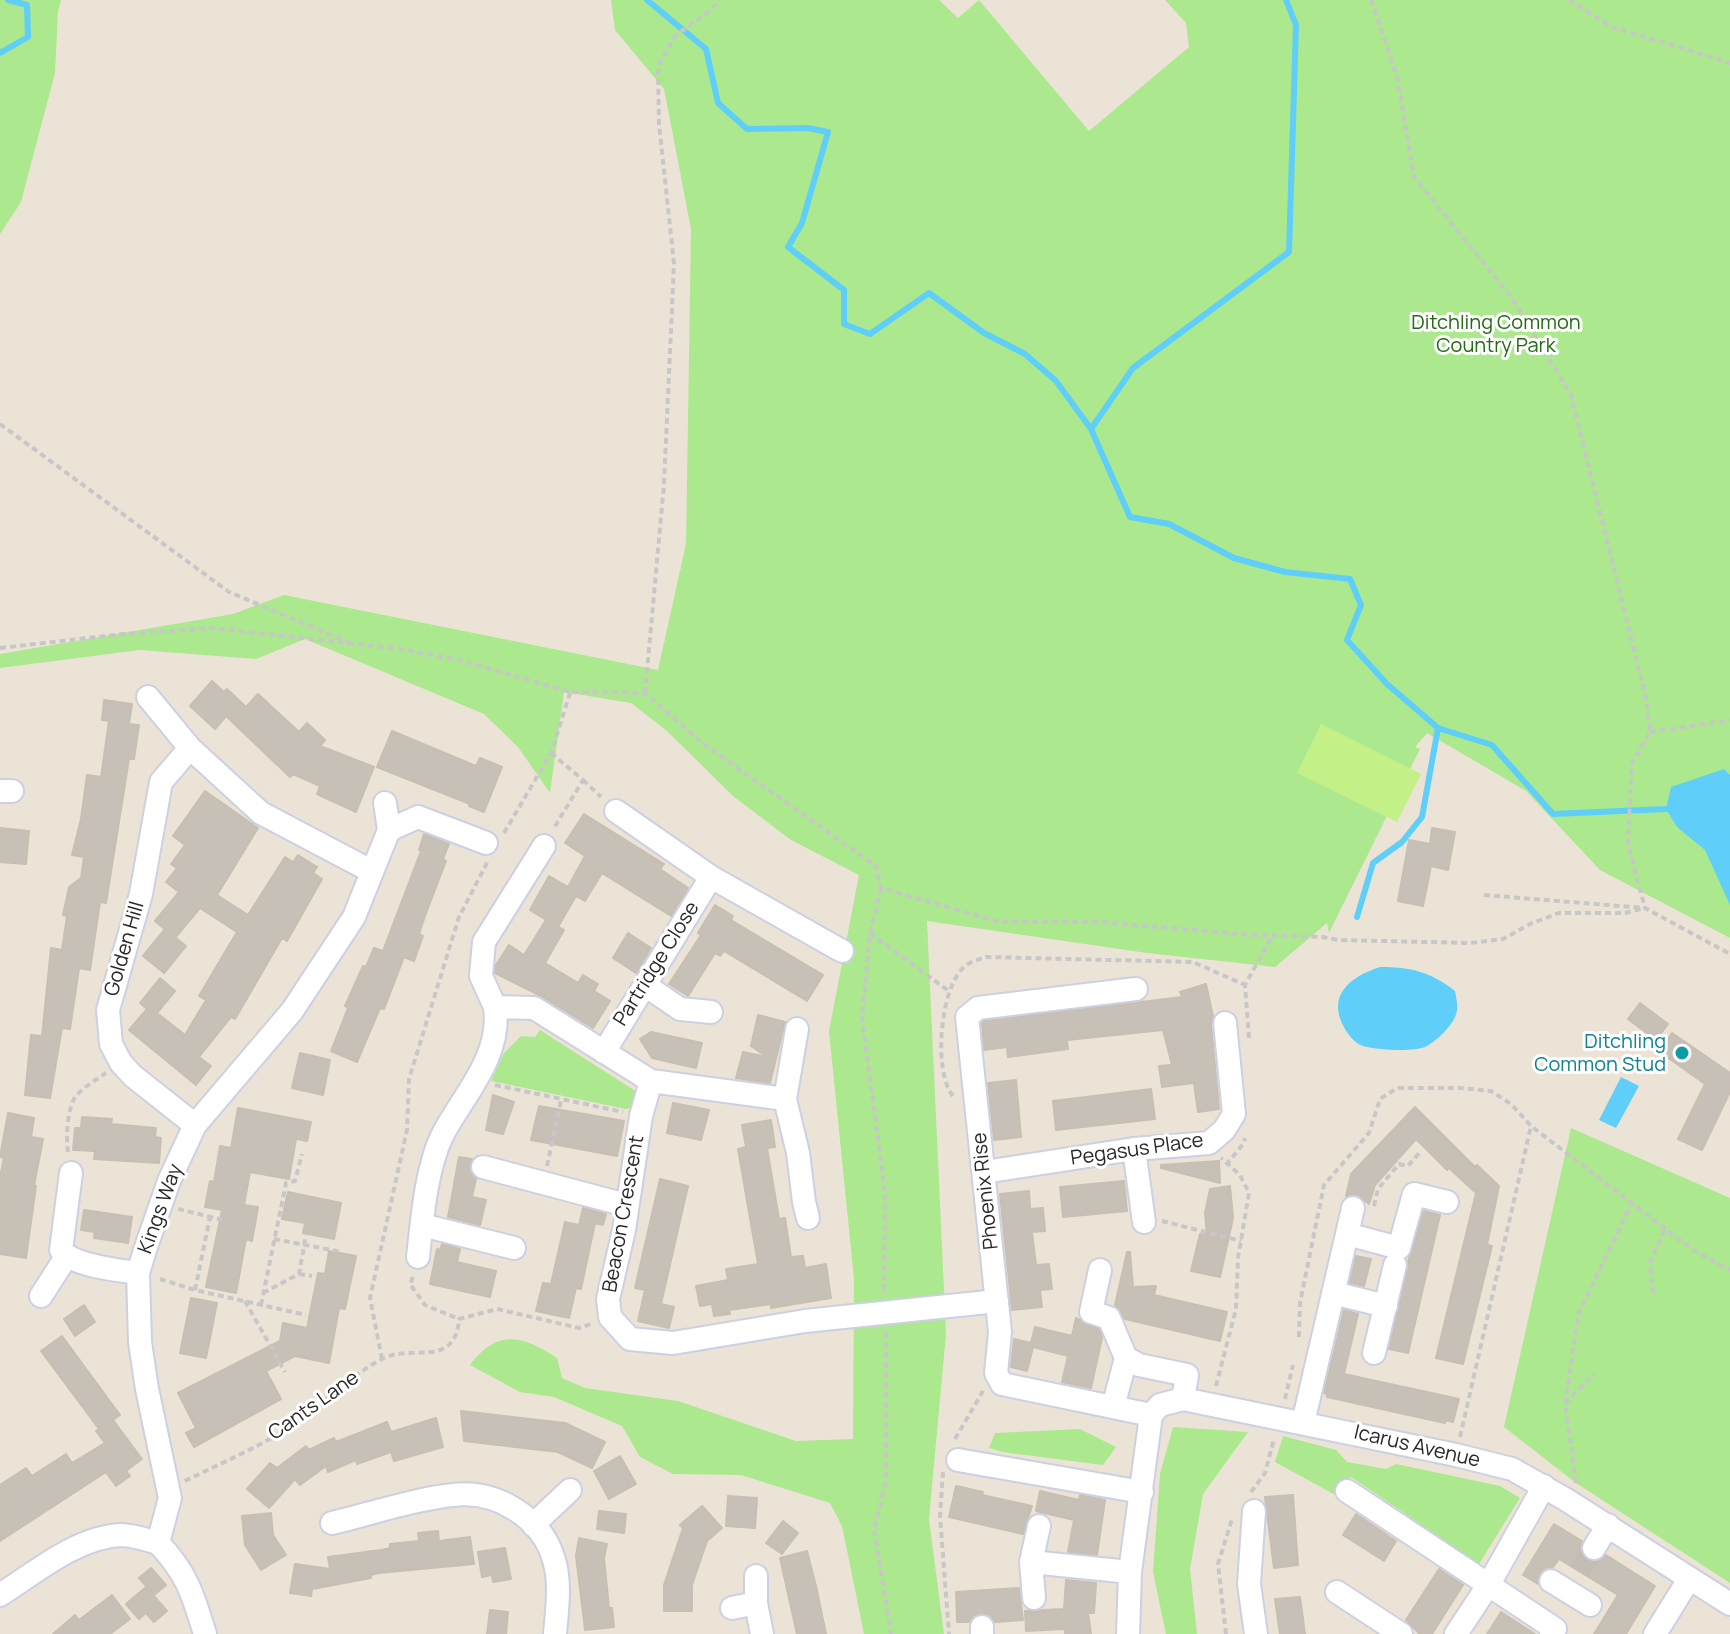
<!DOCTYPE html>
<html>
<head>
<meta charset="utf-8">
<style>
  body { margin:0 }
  canvas { display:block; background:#ece3d7 }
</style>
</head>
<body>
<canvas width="1730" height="1634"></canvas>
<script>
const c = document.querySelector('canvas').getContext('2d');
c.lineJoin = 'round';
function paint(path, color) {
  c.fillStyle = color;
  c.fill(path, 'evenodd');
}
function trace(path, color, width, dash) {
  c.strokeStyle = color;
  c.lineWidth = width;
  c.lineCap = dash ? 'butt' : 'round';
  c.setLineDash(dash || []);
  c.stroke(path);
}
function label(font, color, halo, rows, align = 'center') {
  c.font = font + ' Manrope,sans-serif';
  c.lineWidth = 6;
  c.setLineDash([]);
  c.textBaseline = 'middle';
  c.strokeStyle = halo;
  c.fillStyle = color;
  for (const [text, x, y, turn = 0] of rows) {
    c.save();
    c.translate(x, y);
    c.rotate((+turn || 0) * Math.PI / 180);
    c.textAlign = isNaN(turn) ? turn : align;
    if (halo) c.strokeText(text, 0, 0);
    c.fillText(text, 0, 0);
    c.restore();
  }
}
const green = new Path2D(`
  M0,0h61l-3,11 -3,62 -34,129 -21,32z
  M611,0h328l19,18 21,-18 110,131 100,-84 -3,-24 -21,-23h565v938l-130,-68 -74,-79 -99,-58 -12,14 5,2 -91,184 -2,-10 -52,44 -128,-14 -220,-32 19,413 -17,185 15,115h-80l-22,-108 -12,-23 -89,-28 -68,-1 -33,-17 -18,-31 -68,-29 -34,-5 -50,-27c27,-36 52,-30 87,-7l5,20 23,10 93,13 118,40 57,-2 1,-160 -25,-248 30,-156 -68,-35 -57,-43 -67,-66 -36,-28 -67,-11 -14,101 -32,-46 -34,-33 -179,-75 -49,20 -116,-9 -140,18v-14l233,-40 51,-19 374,75 28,-126 5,-315 -27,-140 -49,-59z
  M540,1030l100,64 -3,12 -11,3 -135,-28 13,-28 17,-17 14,1z
  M1571,1128l159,70v385l-154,-100 -72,-56z
  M1173,1427l75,5 -45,62 -13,75 7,65h-31l-13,-62 7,-98z
  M1080,1429l36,18 -13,18 -101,-13 -13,-4 6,-15z
  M1283,1436l53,14 11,12 39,7 10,-5 104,22 20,12 -41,66 -128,-87 -12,20 -64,-35z`);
const pitch = new Path2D(`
  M1321,724l100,50 -24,48 -100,-49z`);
const water = new Path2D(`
  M1724,769l6,6v130l-25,-55 -28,-23 -11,-18 5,-22z
  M1380,967c31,0 51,5 75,24 1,6 3,13 2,19 -1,13 -20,31 -32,37 -12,5 -50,3 -62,-1 -7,-2 -14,-10 -18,-17 -19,-33 4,-52 35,-62z
  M1621,1077l18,9 -23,42 -17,-8z`);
const stream = new Path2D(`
  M647,0l59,49 12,54 29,26 61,-1 20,4 -26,91 -14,24 56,43v34l26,10 59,-41 55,40 41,21 31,27 35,48 39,88 39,7 65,34 51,14 65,7 11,26 -14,35 40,44 51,44 54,17 61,69 113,-5
  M0,53l28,-16 -1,-32 -19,-5
  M1091,429l42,-61 156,-116 7,-227 -10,-25
  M1357,917l16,-54 29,-21 20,-25 16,-89`);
const building = new Path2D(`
  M212,681l12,11 3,-3 19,18 12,-13 41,38 8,-9 18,17 -5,6 54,21 -18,45 -39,-18 3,-8 -27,-12 -3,3 -64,-61 -11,13 -25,-23z
  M104,700l28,4 -3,20 10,1 -5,34h-5l-23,144 -6,-1 -10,68 -11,-2 -9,61 -8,-1 -12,70 -25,-3 6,-60 11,1 9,-88 11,2 5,-34 -4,-1 6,-28 12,-9 3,-21 -12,-2 9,-36 6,-44 14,2 8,-56 -7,-1z
  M392,731l84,35 4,-8 22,9 -18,45 -15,-6 1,-2 -93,-37z
  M205,791l53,37 -41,67 31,20 37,-58 8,5 5,-7 19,12 -4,6 9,6 -35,62 -5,-3 -47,81 -4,-2 -32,40 12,9 -15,19 -67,-55 18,-21 -7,-6 20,-25 15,13 -18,22 28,22 21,-35 -7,-4 38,-64 -37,-24 -25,30 -20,-17 24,-29 -13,-10 11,-14 -6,-4 14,-19 -12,-9z
  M584,814l80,50 -4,5 28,19 -17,28 -69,-43 -17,28 -9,-5 -18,31 6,3 -19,33 33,20 5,-8 15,9 -4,7 16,10 -17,27 -52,-32 -46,-23 1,-8 13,-20 15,10 22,-35 -16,-10 19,-34 19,11 17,-31 -20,-13z
  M0,828l29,3 -3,33 -26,-2z
  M1432,828l23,4 -7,38 -17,-4 -8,40 -25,-5 11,-61 21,4z
  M424,834l25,10 -6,15 3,2 -21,55 -6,18 4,2 -9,25 -10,-4 -20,52 -4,-1 -23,54 -26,-11 17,-43 -3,-2 18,-40 3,1 8,-19 9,3 38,-100 -2,-1z
  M715,905l18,11 -2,4 92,55 -16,26 -83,-50 -4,5 -5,-3 -27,43 -19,-12 32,-49 -3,-2z
  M165,929l21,17 -22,27 -21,-17z
  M628,933l23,15 -15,25 -23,-15z
  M1206,984l7,32 -2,8 8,85 -21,3 -4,-29 -32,4 -3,-21 13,-1 -9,-35 -96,10 1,9 -60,8 -1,-10 -23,3 -2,-27 2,-2 198,-24 -2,-5z
  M1640,1003l28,21 -12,16 -28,-21z
  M758,1015l27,7 -15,61 -34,-5 7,-26 24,5 -16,-11z
  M651,1032l51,11 -6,25 -44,-10 -12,-19z
  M1672,1033l58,40v19l-28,58 -24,-11 27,-55 -45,-32z
  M300,1053l30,7 -7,35 -31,-7z
  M1016,1080l5,57 -27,3 -6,-57z
  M1151,1089l4,30 -99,11 -3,-29z
  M493,1095l21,7 -11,32 -17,-4z
  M673,1103l36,7 -8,30 -34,-7z
  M539,1106l85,15 -7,35 -86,-16z
  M1415,1107l60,60 2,-2 22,21 -12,59 5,1 -29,118 -27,-6 40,-165 -27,-25 -2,2 -31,-31 -41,46 -6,19 -12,-9 -11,1 5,-22z
  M238,1108l73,14 -4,19 -11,-2 -7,40 -39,-7 -6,33 14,2 -6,34 -6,-2 -10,54 -30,-6 16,-77 -17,-3 5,-26 4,1 6,-36 11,2z
  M8,1113l26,5 -3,19 12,2 -9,47h2l-10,72 -26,-4v-77l4,-19 -4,-1z
  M82,1117l30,2 -1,5 45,4 -1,9 6,1 -2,25 -65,-4 1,-8 -22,-1 2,-22h6z
  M771,1120l4,27 -8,1 12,71 6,-1 6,39 12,-1 2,12 21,-4 5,34 -60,10v-4l-42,6 1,4 -16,2 -2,-12 -12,2 -4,-20 32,-6 -2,-11 32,-5 -20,-115 8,-2 -4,-22z
  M459,1157l13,2 -3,11 7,9 -4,18 14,3 -6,25 -32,-8z
  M1219,1161l1,22 -59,-15v-3z
  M660,1179l28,7 -27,118 13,3 -5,21 -31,-7 7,-31 -10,-2z
  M1124,1181l3,30 -64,6 -3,-30z
  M1230,1186l3,32 -13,59 -29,-6 9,-37 7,1 -2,-22 5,-24z
  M1029,1191l1,18 13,-1 2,23 -13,1 4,33 13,-1 3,25 -12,1 2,17 -30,3 -12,-116z
  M288,1192l53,11 -7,36 -31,-6 2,-10 -23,-4z
  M583,1208l23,6 -3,11 -8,-2 -14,66 -5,-1 -7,30 -33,-7 7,-28 8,1 14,-62 14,3z
  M84,1210l48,7 -4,26 -34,-5 1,-6 -14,-2z
  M1424,1211l16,4 -32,138 -19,-4 20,-91z
  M442,1244l18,5 -3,13 39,9 -6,26 -60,-13 7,-35 3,1z
  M329,1251l27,5 -11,53 -6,-1 -10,55 -34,-7 -29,15 15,28 -87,48 -8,-14 10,-5 -18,-35 102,-52 3,-18 24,5 11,-55 7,1z
  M1127,1252h3l3,35 23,-1 -2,9 73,17 -7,29 -95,-22 -10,-14z
  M1356,1256l15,3 -7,27 -14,-3z
  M191,1298l26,5 -11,55 -26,-5z
  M84,1305l11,17 -20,14 -11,-17z
  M1344,1310l14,4 -14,60 115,25 -6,23 -7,-2 -1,3 -118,-26v-3l-3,-1z
  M1076,1318l23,11 3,9 -11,50 -29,-6 6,-26 -35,-9 -6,24 -16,-4 3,-28 17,4 4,-16 37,9z
  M62,1336l58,79 -7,5 29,39 -16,12 4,5 -14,10 -10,-14 -106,69v-56l26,-17 6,8 34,-22 6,9 33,-20 -9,-12 3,-2 -58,-78z
  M461,1411l104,12 40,19 -13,26 -34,-16 -94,-11z
  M436,1418l7,29 -49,14 -3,-9 -34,12 -1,-4 -28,12 -2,-6 -26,19 -5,-6 -26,29 -22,-19 23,-26 7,5 29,-22 3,4 25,-12 2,4 51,-20 4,10z
  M620,1456l16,28 -27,15 -15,-28z
  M956,1486l27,6 -1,3 50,11 -9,28 -74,-17z
  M1040,1491l39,9 1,-5 25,5 -8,55 -29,-3 6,-32 -38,-9z
  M1293,1495l5,70 -24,3 -9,-71z
  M728,1496l29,2 -2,30 -29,-2z
  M702,1506l20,22 -15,13 -15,44v26h-28v-26l19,-57 -3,-3z
  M599,1511l27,3 -2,19 -27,-4z
  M271,1513l2,22 13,20 -25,15 -16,-25 -3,-29z
  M1356,1514l40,27 -12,20 -41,-26z
  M783,1521l15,12 -16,21 -16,-11z
  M1554,1524l28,17 -1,13 6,6 13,1 6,-6 49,31 -29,48h-32l24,-39 -59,-36 -6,8 -8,1 -5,5 -2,11 -15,-9z
  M438,1531l1,10 31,-4 4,27 -95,9 -8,2v3l-59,11 -1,7 -21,-3 5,-29 35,5 -2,-12 53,-7 9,-2v-4l29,-3 -1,-8z
  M579,1538l28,6 -3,14 5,50h3l2,19 -29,3 -9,-74z
  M505,1548l6,31 -18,3 -1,-7 -10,2 -4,-25z
  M807,1551l9,35 10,48h-29l-17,-76z
  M151,1568l15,17 -12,10 -15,-17z
  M1439,1569l24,16 -31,49h-12l-14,-14z
  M1066,1580l30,3 -2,30h-6l3,21h-26v-5l-39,2 -1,-20 39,-2z
  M146,1587l21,24 -13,11 -8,-9 -7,6 -13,-15z
  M1019,1588l4,32 -28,2 -5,-7 -9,-2 -7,2 -5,7h-12l-1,-30z
  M112,1595l18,24 -20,15h-57l22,-19 4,5z
  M1300,1597l5,37h-25l-5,-35z
  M490,1610l18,2 -2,22h-19z
  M1501,1612l34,22h-48z`);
const minorTunnel = new Path2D(`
  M1579,1571l15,-23`);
const path = new Path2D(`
  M1371,0l26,77 17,100 98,121 59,97 75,304 4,33 -18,31 -4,82 17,63
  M1569,0l43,27 118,36
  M0,424l229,168 121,51
  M0,648l123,-14 89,-6 188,21 59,11 111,32 75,1 56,49 175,124 5,22 118,34h100l152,13 71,2 17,3 131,3 33,-4 27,-15 29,-11h66l20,-5
  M645,693l19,-209 10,-220 -15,-140 -1,-58 17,-30 33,-24 12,-12
  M1650,732l80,-12
  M551,753l32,27 -29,48
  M583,780l18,17
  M504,833l47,-80 19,-60
  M881,888l-11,45 -8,84 23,177 -1,101
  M1484,895l161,13 85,46
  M870,933l80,59
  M1249,1038l-4,-53 27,-49
  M495,1085l128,27
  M953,1096c-20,-24 -13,-106 10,-128 5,-6 15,-8 23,-11l207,5 52,23
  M68,1152c-2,-15 -1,-39 6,-53 7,-11 22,-19 32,-26
  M1226,1165l18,-22 1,-5
  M547,1166l14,-66
  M1374,1206l4,-17 21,-25 9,2 12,-14
  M178,1209l45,11
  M1162,1221l79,20
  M274,1239l68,13
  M299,1274l13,2
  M413,1277l-3,7 15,21 34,14
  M160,1279l35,11 111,25
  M195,1290l15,-73
  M263,1293l36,-19 7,-39
  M1653,1293l-3,-30 15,-34
  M245,1301l40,71
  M261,1305l25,-122 9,-2 7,-27
  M886,1332v149l-12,48 17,105
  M1299,1337l1,-34 24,-118 45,-52 11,-34 17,-11h63l31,3 20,13 20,22 162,124 37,20
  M382,1359l-12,-61 37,-168 2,-51 50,-162 29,-56
  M1216,1386l20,-77 2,-51 11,-65 -9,-18 -19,-17
  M1285,1399l8,-34
  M1565,1404l29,-30
  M1460,1437l71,-311
  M955,1439l28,-48
  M943,1472l-3,44 9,118
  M185,1481c36,-18 75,-34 109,-57 30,-21 56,-48 88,-65 29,-16 73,11 77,-40l38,-10 82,19 15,-5
  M1576,1483l-11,-79 14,-92 53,-109
  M1251,1492l14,-19 9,-34
  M1226,1634l-8,-70 14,-45`);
const minor = new Path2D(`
  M148,697l42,51 71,65 110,58
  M190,748l-29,34 -20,112 -33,116 3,34 10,19 12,13 62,49
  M0,791h12
  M616,811l95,66 131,74
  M389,830l29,-13 68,26
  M645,985l35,24 31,3
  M1136,989l-158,19 -11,9 33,315 -4,41 6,11 149,31
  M495,1007l-14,-31 3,-34 60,-96
  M797,1029l-12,70 13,54 6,49 4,16
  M604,1052l107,-175
  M651,1081l134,18
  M1134,1149l10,73
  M483,1167l143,38
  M984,1172l150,-23 75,-6 15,-13 10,-16 -9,-91
  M71,1173l-10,77c12,16 57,20 77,23
  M1353,1208l-6,26 52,14 15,-54 33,8
  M422,1225l92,23
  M418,1257c4,-36 8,-88 24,-121 21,-41 60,-79 53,-129l39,1 117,73 -10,35 -17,114 -16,69 2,18 20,22 43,4 132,-22 192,-20
  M1100,1270l-9,42 18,6 17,40
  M1333,1293l53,13
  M41,1296l25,-39
  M1374,1353l21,-88
  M1113,1407l13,-49 13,7 48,10 -4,24
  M1303,1423l44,-189
  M958,1460l184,32
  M1347,1491l208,138 -4,5
  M1254,1511l-5,73 7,50
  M332,1523c38,-9 82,-24 121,-28 43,-5 89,22 101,65 7,22 3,51 1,74
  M533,1525l37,-35
  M158,1543l12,-45 -23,-109 -7,-47 -2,-69 7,-23 24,-69 26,-56 97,-114 62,-94 35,-87 -4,-27
  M158,1543c29,30 35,52 47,91
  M1594,1548l14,-23
  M1031,1562l8,-36
  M756,1576v27l6,31
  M1551,1581l39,24
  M1337,1592l64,42
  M0,1595c36,-23 77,-58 121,-60 12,0 26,5 37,8
  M1034,1598l-3,-36 99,10
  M732,1608l24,-5
  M982,1627v7
  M1128,1634l2,-62 21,-157 9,-10 23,-6 273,56 56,14 53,30 165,105
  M1456,1634l33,-50 55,-98
  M1655,1634l34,-55`);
const markers = [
  [1682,1053,8,"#0f9aa8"]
];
const parkNames = [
  ["Ditchling Common",1496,323],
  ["Country Park",1496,346]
];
const streetNames = [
  ["Golden Hill",125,949,-74],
  ["Partridge Close",657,964,-58],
  ["Pegasus Place",1137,1150,-8],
  ["Phoenix Rise",986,1191,-96],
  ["Kings Way",161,1209,-70],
  ["Beacon Crescent",624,1214,-80],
  ["Cants Lane",314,1406,-35],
  ["Icarus Avenue",1417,1447,13]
];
const cultureNames = [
  ["Ditchling",1666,1042],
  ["Common Stud",1666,1065]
];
paint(green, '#ace88e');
paint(pitch, '#c3f188');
paint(water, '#5fcff9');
trace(stream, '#5fcff9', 6);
paint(building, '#c7c0b7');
trace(building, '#c7bfb1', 2);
trace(minorTunnel, '#c5bdb4', 22, [22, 11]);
trace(minor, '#ccd0e2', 26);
trace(path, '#c7c7c7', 4, [6, 4]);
trace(minor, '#fff', 22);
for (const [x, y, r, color] of markers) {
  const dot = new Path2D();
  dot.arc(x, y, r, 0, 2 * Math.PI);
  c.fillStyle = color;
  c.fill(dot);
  trace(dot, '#fff', 3);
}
label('20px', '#246913', '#fff', parkNames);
label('20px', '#272727', '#fff', streetNames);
label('20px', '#0d838f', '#fff', cultureNames, 'right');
</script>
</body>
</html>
